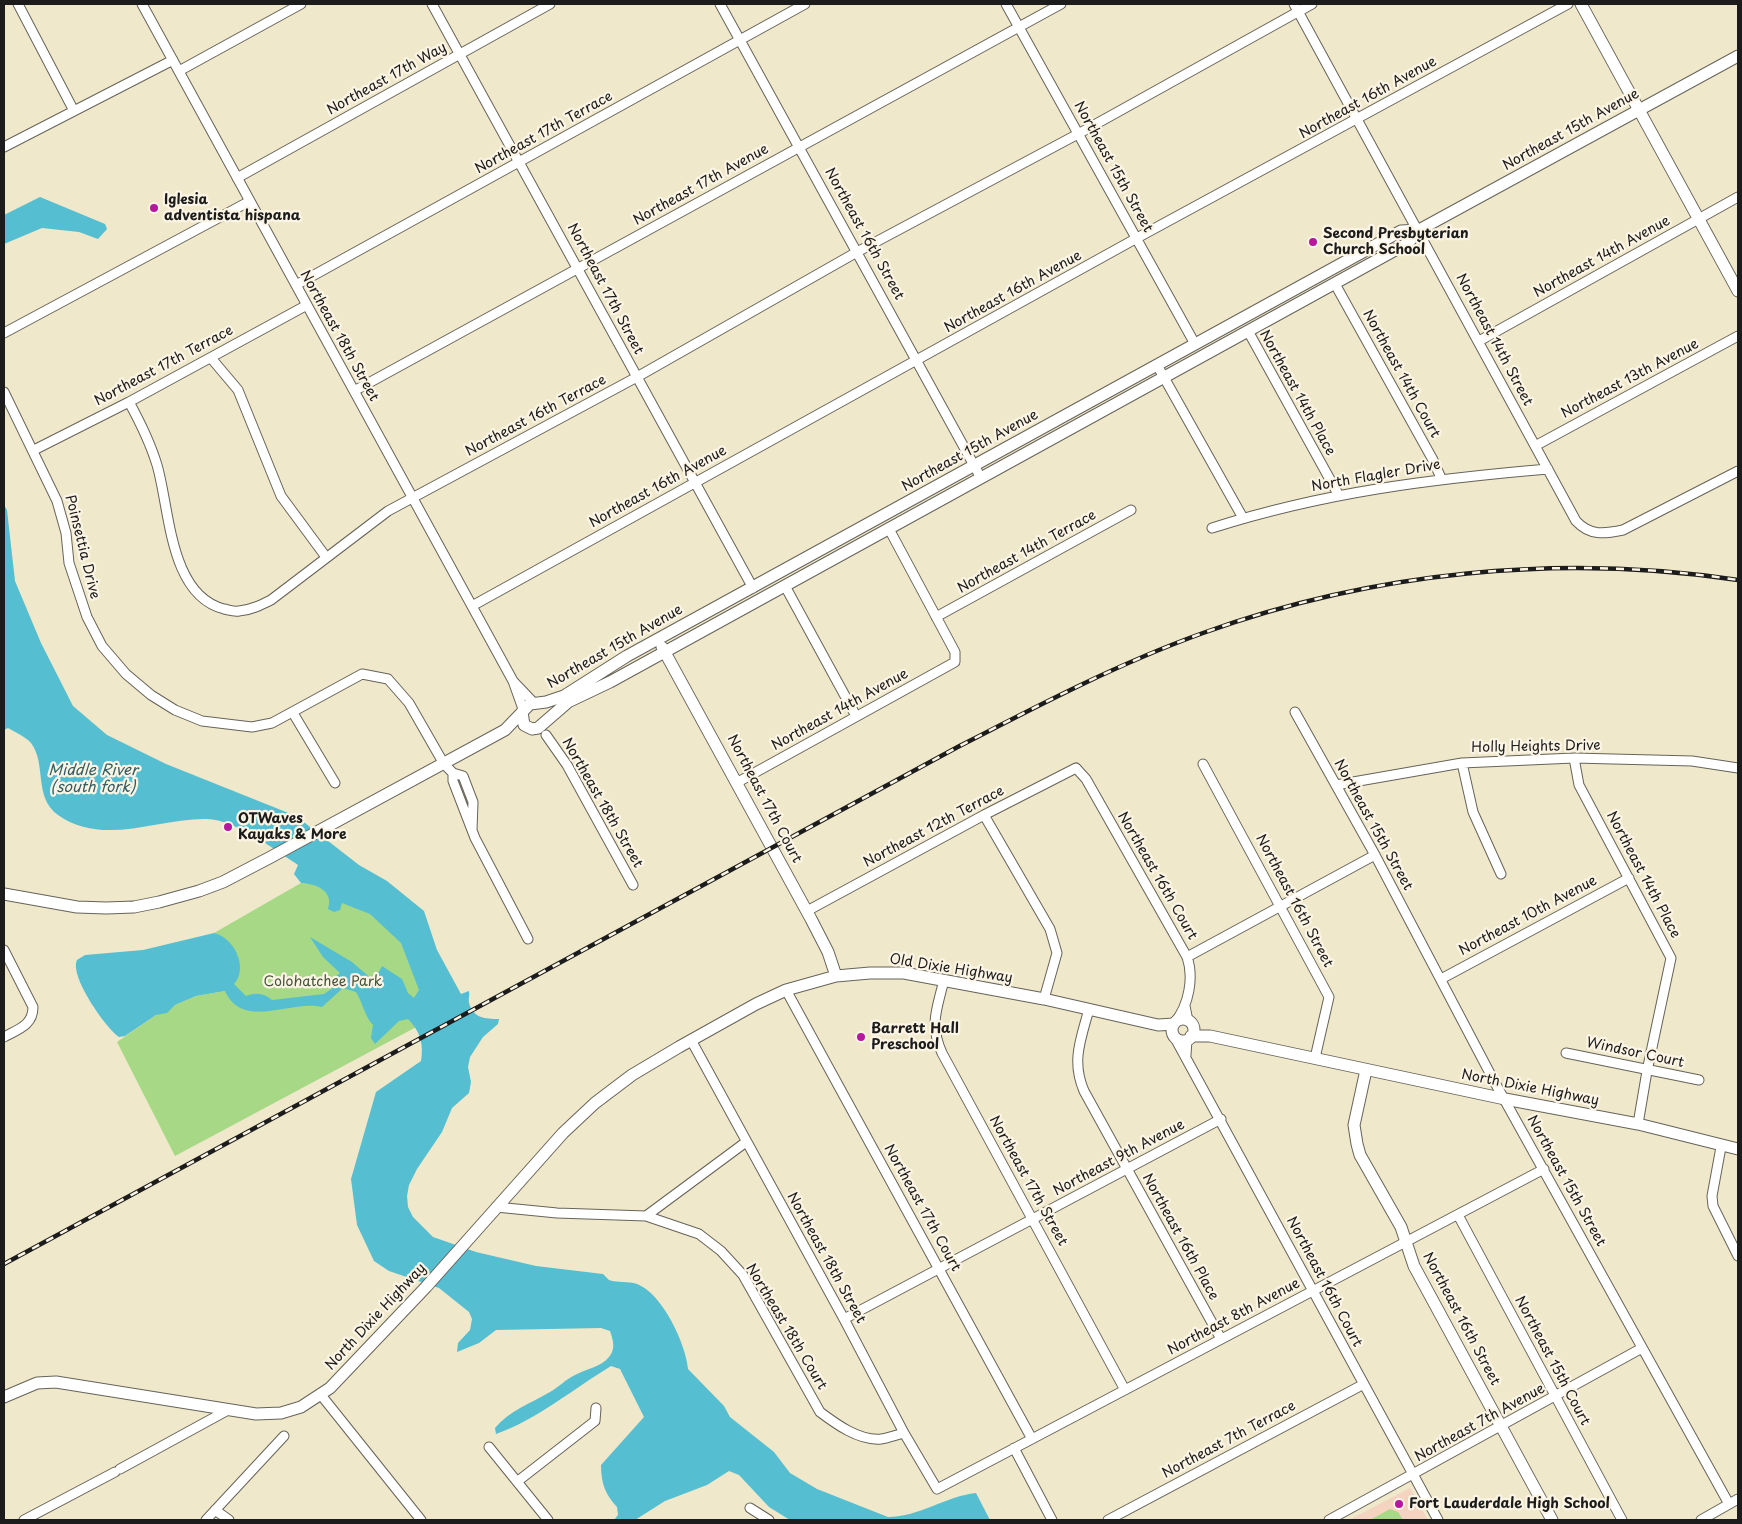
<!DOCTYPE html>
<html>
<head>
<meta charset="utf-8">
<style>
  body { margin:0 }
  #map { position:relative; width:1742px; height:1524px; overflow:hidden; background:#efe8cb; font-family:"Playpen Sans",sans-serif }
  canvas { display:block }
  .frame { position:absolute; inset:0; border:5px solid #1c1c1c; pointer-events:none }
</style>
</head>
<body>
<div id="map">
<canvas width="1742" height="1524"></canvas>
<div class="frame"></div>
</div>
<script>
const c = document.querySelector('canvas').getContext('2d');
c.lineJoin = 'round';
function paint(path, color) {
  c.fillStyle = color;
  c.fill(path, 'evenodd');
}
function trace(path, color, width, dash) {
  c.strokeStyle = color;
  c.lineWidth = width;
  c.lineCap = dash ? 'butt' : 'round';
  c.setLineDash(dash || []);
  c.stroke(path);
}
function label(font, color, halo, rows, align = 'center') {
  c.font = font + ' "Playpen Sans",sans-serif';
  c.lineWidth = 4.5;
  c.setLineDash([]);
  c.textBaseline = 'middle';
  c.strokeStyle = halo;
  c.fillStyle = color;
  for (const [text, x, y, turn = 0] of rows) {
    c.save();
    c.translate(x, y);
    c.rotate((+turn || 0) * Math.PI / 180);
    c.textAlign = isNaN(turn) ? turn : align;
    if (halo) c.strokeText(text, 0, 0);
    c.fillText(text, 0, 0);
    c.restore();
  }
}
const built = new Path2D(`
  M1410,1488l18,32h-79z`);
const green = new Path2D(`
  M301,883l11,1 68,32 30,24 19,51 -9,34 -245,131 -58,-114 39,-27 11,-3 8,-7 21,-9 29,-5 13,-35c-7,-10 -11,-20 -24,-23z
  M1390,1509l8,3 5,8h-33z`);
const water = new Path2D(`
  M40,197l65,27 2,5 -9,10 -19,-7 -37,-4 -38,16v-29z
  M4,505l3,5 8,71 26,62 32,63 34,29 59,29 130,52 63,49 28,16 37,30 13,39 24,44 8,-3c1,4 -1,8 0,12 4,15 16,16 30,16l-1,5 -15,13 -13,20 -2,10 3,15 -2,11 -17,15 -10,24 -25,37 -8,16 -2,11 1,11 5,10 20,20 43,15 60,14 67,8 6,6c9,3 19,1 28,4 25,9 49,60 51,85l36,37 6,11 44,35 16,21 27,16 71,28c31,0 58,-21 88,-24l14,27h-200l-21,-13 -30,-32 -10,-4 -22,14 -42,16 -30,19h-21l4,-5 -1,-8c-12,-13 -16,-24 -16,-42l43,-48 -24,-48 -9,-3c-38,23 -73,53 -115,68l-1,-6c14,-17 36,-25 55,-36 9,-5 16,-13 25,-17 11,-6 26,-8 34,-18 7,-8 4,-17 1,-26l-9,-3 -105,2 -17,13 -22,9 1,-9 12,-13 2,-11 -3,-7 -30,-24 -50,-17 -15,-10 -17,-36 -6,-46 25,-87 45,-31c3,-17 -1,-30 -13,-42l-9,2 -24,23 -4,-6 2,-13c-9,-10 -10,-22 -17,-33l-13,-4 -21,19c-31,-8 -79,24 -97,-16l-29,5 -21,9 -8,8 -11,2 -31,21 -6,1c-13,-9 -50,-61 -42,-77l8,-5 58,-5 71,-17c20,4 35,35 20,51l12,12c10,-4 18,-3 26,4l52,-6 10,-7 -2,-8 8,-6 -17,-16 -13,-20 42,25 22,19 8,-15 20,13 6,14 6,5 5,-8 -18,-47 -31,-29 -28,-11 -2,7 -6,2 -6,-3c6,-18 -11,-25 -27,-26l-7,-9 4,-9c-24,-16 -62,-45 -91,-46 -49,-1 -104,28 -149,-4 -25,-18 -11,-51 -27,-72 -5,-6 -16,-11 -23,-15l-4,2z`);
const minor = new Path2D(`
  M18,4l56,107
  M142,4l371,677
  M432,4l321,584
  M720,4l261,474
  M1006,4l189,340
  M1294,4l282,517c14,15 28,13 47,9l115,-59
  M179,71l122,-67
  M4,147l169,-87
  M237,178l313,-174
  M1335,284l98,176 8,18
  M296,285l509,-281
  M1248,331l90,163
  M4,333l246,-132
  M1479,341l259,-144
  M211,358l27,32 43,106 45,61
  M1157,365l86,153
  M354,391l707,-387
  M4,392l53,109 9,32 3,30 18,54 15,29 24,28 25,21 24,15 27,11 50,6 20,-4 90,-49 26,5 21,24 35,61 9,9 10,3 10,26 -1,28
  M129,402c11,20 21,40 28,63 13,44 12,130 67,144 5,1 10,3 15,2 12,-1 22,-6 32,-11l117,-89 249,-134 220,-125 221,-118 234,-130
  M1535,446l203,-110
  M34,450l95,-48 178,-97
  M1212,528c113,-36 219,-49 336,-59
  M785,586l71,130
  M472,606l665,-368 431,-234
  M936,617l195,-107
  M523,709l-10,-28 21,22
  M1295,712l80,143 119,226 235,423
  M293,713l42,70
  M546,735l21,30 66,120
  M1574,758l5,27 92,173 -24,113 -9,53
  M1462,763l11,49 28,62
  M1203,764l126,233 -14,61
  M453,773v8l22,57 53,101
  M738,782l217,-120v-10l-66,-123
  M1336,785l126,-22 112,-5 118,3 46,7
  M984,815l66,114 7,24 -13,46
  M807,911l177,-96 92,-47 10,11 101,178c7,20 2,48 -12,65
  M4,950l29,57c0,18 -14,22 -29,30
  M1187,957l188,-102
  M1441,979l188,-101
  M944,980c-7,29 -15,44 -2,73l183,337
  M786,990l246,449
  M1185,1006l3,15
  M1089,1009c-8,30 -18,52 -5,82l137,248
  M1175,1038l263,482
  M691,1040l153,279 60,114 33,56 607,-320
  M1566,1053l133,27
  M1186,1055l1,-15
  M1721,1147l-9,49 1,10 25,50
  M496,1207l61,6 89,3 53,18 22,17 22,24 77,137c16,12 39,29 61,27 7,-1 15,-4 23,-6
  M1458,1215l164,305
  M646,1216l100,-74
  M844,1319l377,-200
  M321,1395l100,125
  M489,1447l59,73
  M1014,1448l38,72
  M120,1469l108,-59
  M518,1481l77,-60 1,-13
  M750,1508l19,12
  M215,1510l14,10
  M24,1520l91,-48
  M206,1520l78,-84
  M1108,1520l256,-136
  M1329,1520l313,-172
  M1701,1520l37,-21`);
const tertiary = new Path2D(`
  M1581,4l157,287
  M662,647l149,272 17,33 8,24
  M522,712l2,13 8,4 6,-1 30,-26 42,-20 798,-439 11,-13 319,-174
  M4,894l73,13 29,1 28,-1 25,-5 40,-11 24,-9 46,-24 236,-128 25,-26 16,-2 18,-6 63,-40 774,-425 18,-1
  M1172 1030a11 11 0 1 1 22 0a11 11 0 1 1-22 0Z
  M1191,1036h19l295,63 133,25 100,25
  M1366,1070l-12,55 3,19 3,11 41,72 13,39 138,254
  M4,1397l33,-14 19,-1 200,32 25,-1 20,-6 29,-19 96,-101 137,-154 32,-30 37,-28 47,-28 77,-43 30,-14 50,-14 34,-3h34l140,26 114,26 16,-1`);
const rail = new Path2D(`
  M4,1264l950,-515c81,-42 163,-85 249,-116 169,-61 357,-80 535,-53`);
const markers = [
  [154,208,5,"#b5179e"],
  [1313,242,5,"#b5179e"],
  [228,827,5,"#b5179e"],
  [861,1037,5,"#b5179e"],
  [1399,1504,5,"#b5179e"]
];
const streetNames = [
  ["Northeast 17th Way",387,79,-29],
  ["Northeast 16th Avenue",1368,98,-29],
  ["Northeast 15th Avenue",1571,130,-29],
  ["Northeast 17th Terrace",544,133,-29],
  ["Northeast 15th Street",1113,167,61],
  ["Northeast 17th Avenue",701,185,-29],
  ["Northeast 16th Street",864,234,61],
  ["Northeast 14th Avenue",1602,257,-29],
  ["Northeast 17th Street",605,289,62],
  ["Northeast 16th Avenue",1013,292,-29],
  ["Northeast 18th Street",339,336,61],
  ["Northeast 14th Street",1494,340,62],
  ["Northeast 17th Terrace",164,366,-28],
  ["Northeast 14th Court",1401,374,61],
  ["Northeast 13th Avenue",1630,379,-28],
  ["Northeast 14th Place",1297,393,61],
  ["Northeast 16th Terrace",536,416,-28],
  ["Northeast 15th Avenue",970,451,-29],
  ["North Flagler Drive",1376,476,-10],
  ["Northeast 16th Avenue",658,487,-29],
  ["Poinsettia Drive",82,547,76],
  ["Northeast 14th Terrace",1027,552,-29],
  ["Northeast 15th Avenue",615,647,-30],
  ["Northeast 14th Avenue",840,710,-29],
  ["Holly Heights Drive",1536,747,-1],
  ["Northeast 17th Court",764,799,62],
  ["Northeast 18th Street",602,803,60],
  ["Northeast 15th Street",1373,825,61],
  ["Northeast 12th Terrace",934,827,-28],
  ["Northeast 14th Place",1643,875,62],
  ["Northeast 16th Court",1157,876,60],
  ["Northeast 16th Street",1294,901,62],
  ["Northeast 10th Avenue",1528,916,-28],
  ["Old Dixie Highway",951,969,9],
  ["Windsor Court",1635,1053,12],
  ["North Dixie Highway",1530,1088,11],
  ["Northeast 9th Avenue",1119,1158,-28],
  ["Northeast 17th Street",1028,1181,61],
  ["Northeast 15th Street",1566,1181,61],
  ["Northeast 17th Court",922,1208,61],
  ["Northeast 16th Place",1180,1237,61],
  ["Northeast 18th Street",826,1258,61],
  ["Northeast 16th Court",1324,1282,62],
  ["North Dixie Highway",376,1317,-47],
  ["Northeast 8th Avenue",1234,1317,-28],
  ["Northeast 16th Street",1461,1319,62],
  ["Northeast 18th Court",786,1327,59],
  ["Northeast 15th Court",1552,1361,62],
  ["Northeast 7th Avenue",1480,1423,-29],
  ["Northeast 7th Terrace",1229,1440,-28]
];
const poiNames = [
  ["Iglesia",164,200],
  ["adventista hispana",164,216],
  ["Second Presbyterian",1323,234],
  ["Church School",1323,250],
  ["OTWaves",238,819],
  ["Kayaks & More",238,835],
  ["Barrett Hall",871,1029],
  ["Preschool",871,1045],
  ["Fort Lauderdale High School",1409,1504]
];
const parkNames = [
  ["Colohatchee Park",323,982]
];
const waterNames = [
  ["Middle River",93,771],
  ["(south fork)",93,788]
];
paint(built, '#f4d3c0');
paint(green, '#a7d886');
paint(water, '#55bed1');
trace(minor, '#666359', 11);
trace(tertiary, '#666359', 13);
trace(minor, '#fff', 9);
trace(tertiary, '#fff', 11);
trace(rail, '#1c1c1c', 4.5);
trace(rail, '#fcf5e5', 2.5, [8]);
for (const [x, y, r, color] of markers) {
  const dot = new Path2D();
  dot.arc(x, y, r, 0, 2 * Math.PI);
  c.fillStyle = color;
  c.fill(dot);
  trace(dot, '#fcf5e5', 2);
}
label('14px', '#1c1c1c', '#fcf5e5', streetNames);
label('bold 14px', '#1c1c1c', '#fcf5e5', poiNames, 'left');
label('14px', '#46543c', '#fcf5e5', parkNames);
label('italic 15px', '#335d64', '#fcf5e5', waterNames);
</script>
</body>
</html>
